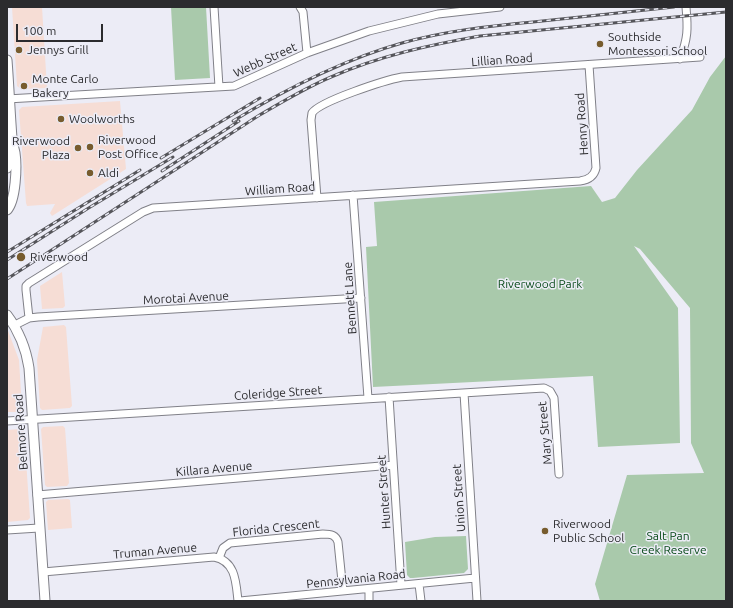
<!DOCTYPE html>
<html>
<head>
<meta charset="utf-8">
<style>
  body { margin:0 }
  #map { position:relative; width:733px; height:608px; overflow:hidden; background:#ececf6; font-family:Ubuntu,sans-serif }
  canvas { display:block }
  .frame { position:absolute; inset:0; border:8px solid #2b2b2e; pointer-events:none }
  .scale { position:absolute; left:16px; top:24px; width:87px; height:18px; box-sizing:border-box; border:2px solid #2b2b2e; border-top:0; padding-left:5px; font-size:12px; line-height:14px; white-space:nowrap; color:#2b2b2e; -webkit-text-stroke:3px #ececf6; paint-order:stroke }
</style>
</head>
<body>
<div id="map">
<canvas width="733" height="608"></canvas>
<div class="frame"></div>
<div class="scale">100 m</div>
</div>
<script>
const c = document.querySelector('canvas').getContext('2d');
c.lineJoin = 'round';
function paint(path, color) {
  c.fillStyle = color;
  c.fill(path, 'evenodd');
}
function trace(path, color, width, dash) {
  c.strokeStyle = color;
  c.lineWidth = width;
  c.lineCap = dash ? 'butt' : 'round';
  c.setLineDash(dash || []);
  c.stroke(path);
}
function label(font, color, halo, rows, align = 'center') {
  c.font = font + ' Ubuntu,sans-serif';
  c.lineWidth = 3;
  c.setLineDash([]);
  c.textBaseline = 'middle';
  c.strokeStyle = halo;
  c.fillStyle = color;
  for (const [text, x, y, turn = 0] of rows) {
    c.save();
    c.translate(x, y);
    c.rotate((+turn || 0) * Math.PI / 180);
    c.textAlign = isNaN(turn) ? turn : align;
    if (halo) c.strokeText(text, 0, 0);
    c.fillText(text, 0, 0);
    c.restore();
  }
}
const commercial = new Path2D(`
  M12,7h30l5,81 -26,1 -4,-3z
  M120,101l6,68 -74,47 -2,-3 5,-9 -28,2 -1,-3 -7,-93 3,-3z
  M62,272l3,34 -2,2 -21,1 -2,-23z
  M64,325l2,2 6,79 -2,2 -28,2 -2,-2 -3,-48 6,-33z
  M7,328l12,32 3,49 -2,3h-13z
  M63,426l2,2 4,55 -2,3 -20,1 -2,-2 -4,-56 2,-2z
  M21,429l3,2 6,87 -2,2 -21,2v-92z
  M68,499l2,1 2,28 -24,2 -2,-28 2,-2z`);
const green = new Path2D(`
  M171,7h35l4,71 -35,2z
  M726,56v545h-126l-5,-17 32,-109 77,-2 -13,-30 -1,-135 -50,-59 -6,-3 44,62 2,135 -82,4 -5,-71 -220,11 -7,-140 11,-1 -3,-44 217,-16 11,16 13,-4 22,-28 55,-60 18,-33z
  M466,536l2,33 -4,4 -51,5h-3l-3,-3 -2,-33 30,-5z`);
const minor = new Path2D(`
  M214,7l5,80
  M300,7l3,5 4,41
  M680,59c8,-21 8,-30 6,-52
  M7,99l227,-13 73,-33 62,-22 69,-17 62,-7
  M353,195l15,203
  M317,198l-6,-78 1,-7c8,-12 74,-33 90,-36l298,-20
  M29,318l-3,-28v-4l3,-3 114,-71 10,-4 427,-27c8,-1 14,-4 16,-13l-7,-103
  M15,325l14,-7 9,-1 323,-19
  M464,393l13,208
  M389,397l12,188
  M7,421l537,-33 6,3 4,7 5,76
  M37,495l356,-30
  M7,530l32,-2
  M219,558l4,-10 7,-5 93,-9c8,0 13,1 15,8l5,49
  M43,572l171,-15c22,4 22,26 24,44
  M419,584l2,17
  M369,589v12
  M240,601l235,-23`);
const major = new Path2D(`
  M7,60c2,26 3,52 5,78 0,5 2,10 3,15 2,13 1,47 -8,57
  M7,168l4,-26
  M7,315c12,16 19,33 22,53l16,233`);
const rail = new Path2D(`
  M233,121c53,-32 109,-61 169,-78 43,-12 87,-17 131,-21 47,-5 94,-10 141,-15
  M161,158l99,-60
  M162,171l77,-50
  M7,252l133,-82
  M7,260l80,-51 86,-52
  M7,279l251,-163c24,-14 47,-28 73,-39 48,-21 98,-32 149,-41l246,-24`);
const markers = [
  [600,44,4,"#775c2e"],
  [19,50,4,"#775c2e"],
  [24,86,4,"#775c2e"],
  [61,119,4,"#775c2e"],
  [90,147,4,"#775c2e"],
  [78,148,4,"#775c2e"],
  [90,173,4,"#775c2e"],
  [21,257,5,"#775c2e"],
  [545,531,4,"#775c2e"]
];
const poiNames = [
  ["Southside",608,37],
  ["Montessori School",608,51],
  ["Jennys Grill",27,50],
  ["Monte Carlo",32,79],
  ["Bakery",32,93],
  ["Woolworths",69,119],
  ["Riverwood",98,140],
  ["Post Office",98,154],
  ["Riverwood",70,141,"right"],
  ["Plaza",70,155,"right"],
  ["Aldi",98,173],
  ["Riverwood",30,257],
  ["Riverwood",553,524],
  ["Public School",553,538]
];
const streetNames = [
  ["Webb Street",265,60,-24],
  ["Lillian Road",502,60,-4],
  ["Henry Road",582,124,-94],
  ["William Road",280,189,-4],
  ["Morotai Avenue",186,298,-3],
  ["Bennett Lane",350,298,-94],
  ["Coleridge Street",278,393,-4],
  ["Belmore Road",21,432,-94],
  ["Mary Street",545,433,-95],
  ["Killara Avenue",214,469,-5],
  ["Hunter Street",384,492,-94],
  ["Union Street",459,498,-94],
  ["Florida Crescent",276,528,-6],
  ["Truman Avenue",155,551,-5],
  ["Pennsylvania Road",356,579,-6]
];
const parkNames = [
  ["Riverwood Park",540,284],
  ["Salt Pan",668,536],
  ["Creek Reserve",668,550]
];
paint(commercial, '#f6ddd5');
paint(green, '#a9c9ab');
trace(minor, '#808088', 9);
trace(major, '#808088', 11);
trace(minor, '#fff', 7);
trace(major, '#fff', 9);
trace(rail, '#55555a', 3);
trace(rail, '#ececf6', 1.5, [4.5]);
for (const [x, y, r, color] of markers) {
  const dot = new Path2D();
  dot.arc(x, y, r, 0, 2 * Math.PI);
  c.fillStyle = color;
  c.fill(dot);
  trace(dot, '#ececf6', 1.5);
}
label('12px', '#2b2b2e', '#ececf6', poiNames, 'left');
label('12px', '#2b2b2e', '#ececf6', streetNames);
label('12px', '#084a19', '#ececf6', parkNames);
</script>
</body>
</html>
